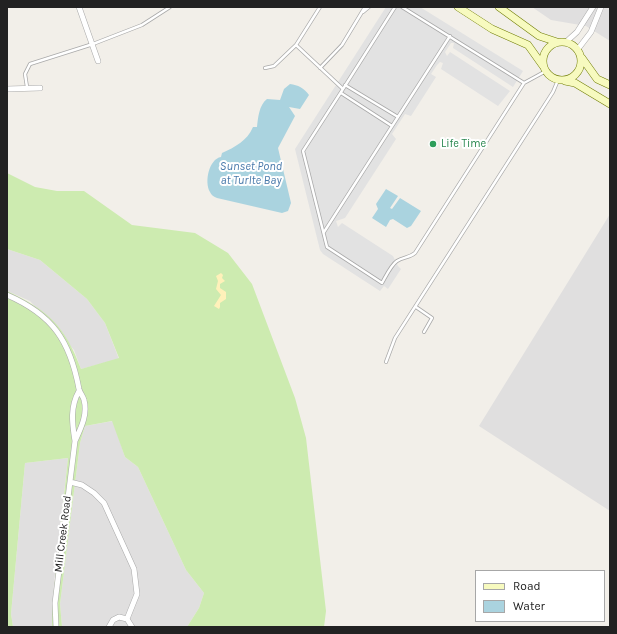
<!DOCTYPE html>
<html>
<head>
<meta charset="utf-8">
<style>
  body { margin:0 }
  #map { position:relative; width:617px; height:634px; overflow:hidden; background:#f2efe9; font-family:Karla,sans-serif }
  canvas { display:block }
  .frame { position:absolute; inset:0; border:8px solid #222; pointer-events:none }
  .legend { position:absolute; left:475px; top:570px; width:130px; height:52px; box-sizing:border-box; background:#fff; border:1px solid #a7a7a7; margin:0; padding:5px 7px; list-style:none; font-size:12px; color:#222 }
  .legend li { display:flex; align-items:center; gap:8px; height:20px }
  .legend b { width:20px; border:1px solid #a7a7a7 }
</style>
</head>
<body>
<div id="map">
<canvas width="617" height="634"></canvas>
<div class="frame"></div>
<ul class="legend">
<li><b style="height:5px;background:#f7fabf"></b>Road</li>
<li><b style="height:11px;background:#aad3df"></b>Water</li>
</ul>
</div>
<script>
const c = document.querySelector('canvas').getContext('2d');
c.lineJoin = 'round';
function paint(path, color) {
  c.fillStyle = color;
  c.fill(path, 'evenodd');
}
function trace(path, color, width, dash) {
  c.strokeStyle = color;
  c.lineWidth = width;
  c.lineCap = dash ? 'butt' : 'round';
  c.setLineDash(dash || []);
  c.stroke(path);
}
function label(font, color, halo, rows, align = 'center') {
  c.font = font + ' Karla,sans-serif';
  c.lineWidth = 4;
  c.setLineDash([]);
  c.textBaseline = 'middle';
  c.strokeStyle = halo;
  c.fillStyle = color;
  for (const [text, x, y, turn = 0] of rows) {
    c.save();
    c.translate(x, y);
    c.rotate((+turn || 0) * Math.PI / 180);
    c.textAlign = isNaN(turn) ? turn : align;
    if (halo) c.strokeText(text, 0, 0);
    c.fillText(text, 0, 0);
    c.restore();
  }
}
const residential = new Path2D(`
  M532,7h78v34l-24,-15 -35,-6z
  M610,214v297l-131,-85z
  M7,249l33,11 47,39 18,24 14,36 -38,10 -7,-19 -44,-49 -23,-10z
  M113,421l12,36 13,10 48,103 18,23 -5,15 -12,19h-125l-2,-23 20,-161 5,-17z
  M68,458l-14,125 -2,44h-39l-2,-13 14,-151z`);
const grass = new Path2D(`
  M7,173l28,14 22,4h27l48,34 63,8 33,20 24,31 43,114 11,40 20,173 -2,16h-137l12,-19 5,-15 -18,-23 -48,-103 -13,-10 -13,-36 -27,5 -5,17 -20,161 2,23h-10v-19l16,-150 -43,5 -14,151 2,13h-6v-336c41,19 58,35 74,78l38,-11 -14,-35 -18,-24 -47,-39 -33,-11z`);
const sand = new Path2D(`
  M221,273l2,2 -1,3 3,3 -5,3v4l6,4v7l-6,4v4l-1,2 -5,-3 7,-11 -5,-6 2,-8 -2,-5z`);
const parking = new Path2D(`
  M386,7h34l103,64 -10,16 -60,-39 1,-5h-3l-6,9 2,4 3,-4 60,39 -12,15 -57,-37 2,-6 -3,-1 -3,3 -6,9 5,3 -25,39 -6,-2 -13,20 4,5 -51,79 -9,3 2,6 4,-4 51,33 5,10 3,3 -13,20 -4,-3 -4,5 -57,-37 -3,-4 -25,-101z`);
const water = new Path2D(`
  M290,84c8,1 14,4 19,11l-9,14 -11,-2 6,9 -17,32 13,55 -3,8 -6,2 -65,-15c-3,-1 -6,-3 -7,-6 -6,-10 -1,-33 11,-35l1,-4c13,-6 25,-12 31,-26h4c1,-9 2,-22 10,-28l13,1 4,-11z
  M386,189l12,7 -8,12 2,1 8,-11 21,13 -10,15 -4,2 -14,-9 -3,1 -4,7 -14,-9 6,-9 -2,-5z`);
const service = new Path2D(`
  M320,7l-24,38 47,44 -40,62 24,96 55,36c4,-7 9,-18 15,-22 6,-4 12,-3 18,-8l109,-170 -122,-76
  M363,12l6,-5
  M265,68l9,-2 22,-21
  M320,68l22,-23 23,-38
  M524,83l22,-12
  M345,85l53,32
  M27,87l-2,-13 5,-10 63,-20 49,-19 28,-18
  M343,89l52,-82
  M341,93l51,33
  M324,232l126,-196
  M416,307l16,11 -8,14
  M386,362l9,-24 158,-246 5,-12`);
const minor = new Path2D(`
  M79,7l19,54
  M566,42l11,-10 16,-25
  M578,49l13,-17 10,-25
  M7,89l33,-1
  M7,295c46,20 63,46 72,94 1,4 4,7 5,11 4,14 -3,28 -9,41
  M70,482l12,3 12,8 10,10 30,66 3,25 -10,25
  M56,627l-1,-24 20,-162c-3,-18 -5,-34 4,-50
  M109,627l4,-7 6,-3 8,2 5,8`);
const secondary = new Path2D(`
  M458,7l34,22 36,16 15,21
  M499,7l40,29 18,6
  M543 61a19 19 0 1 1 38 0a19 19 0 1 1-38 0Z
  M582,58l15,21 13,6
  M565,81l10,2 35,21`);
const markers = [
  [433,144,4,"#2e9e5b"]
];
const leisureNames = [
  ["Life Time",441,144]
];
const streetNames = [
  ["Mill Creek Road",63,534,-83]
];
const waterNames = [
  ["Sunset Pond",251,167],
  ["at Turlte Bay",251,181]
];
paint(residential, '#e0dfdf');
paint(grass, '#cdebb0');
paint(sand, '#fff1ba');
paint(parking, '#e2e2e2');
paint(water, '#aad3df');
trace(service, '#a9a9a9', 4);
trace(minor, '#a9a9a9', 6);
trace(secondary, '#707d05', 8);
trace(service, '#fff', 2.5);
trace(minor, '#fff', 5);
trace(secondary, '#f7fabf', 7);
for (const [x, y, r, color] of markers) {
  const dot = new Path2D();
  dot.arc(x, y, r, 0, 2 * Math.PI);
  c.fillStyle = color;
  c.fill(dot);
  trace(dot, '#fff', 1.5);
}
label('11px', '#27864d', '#fff', leisureNames, 'left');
label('11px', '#222', '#fff', streetNames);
label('italic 12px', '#4a7aab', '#fff', waterNames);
</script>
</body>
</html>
